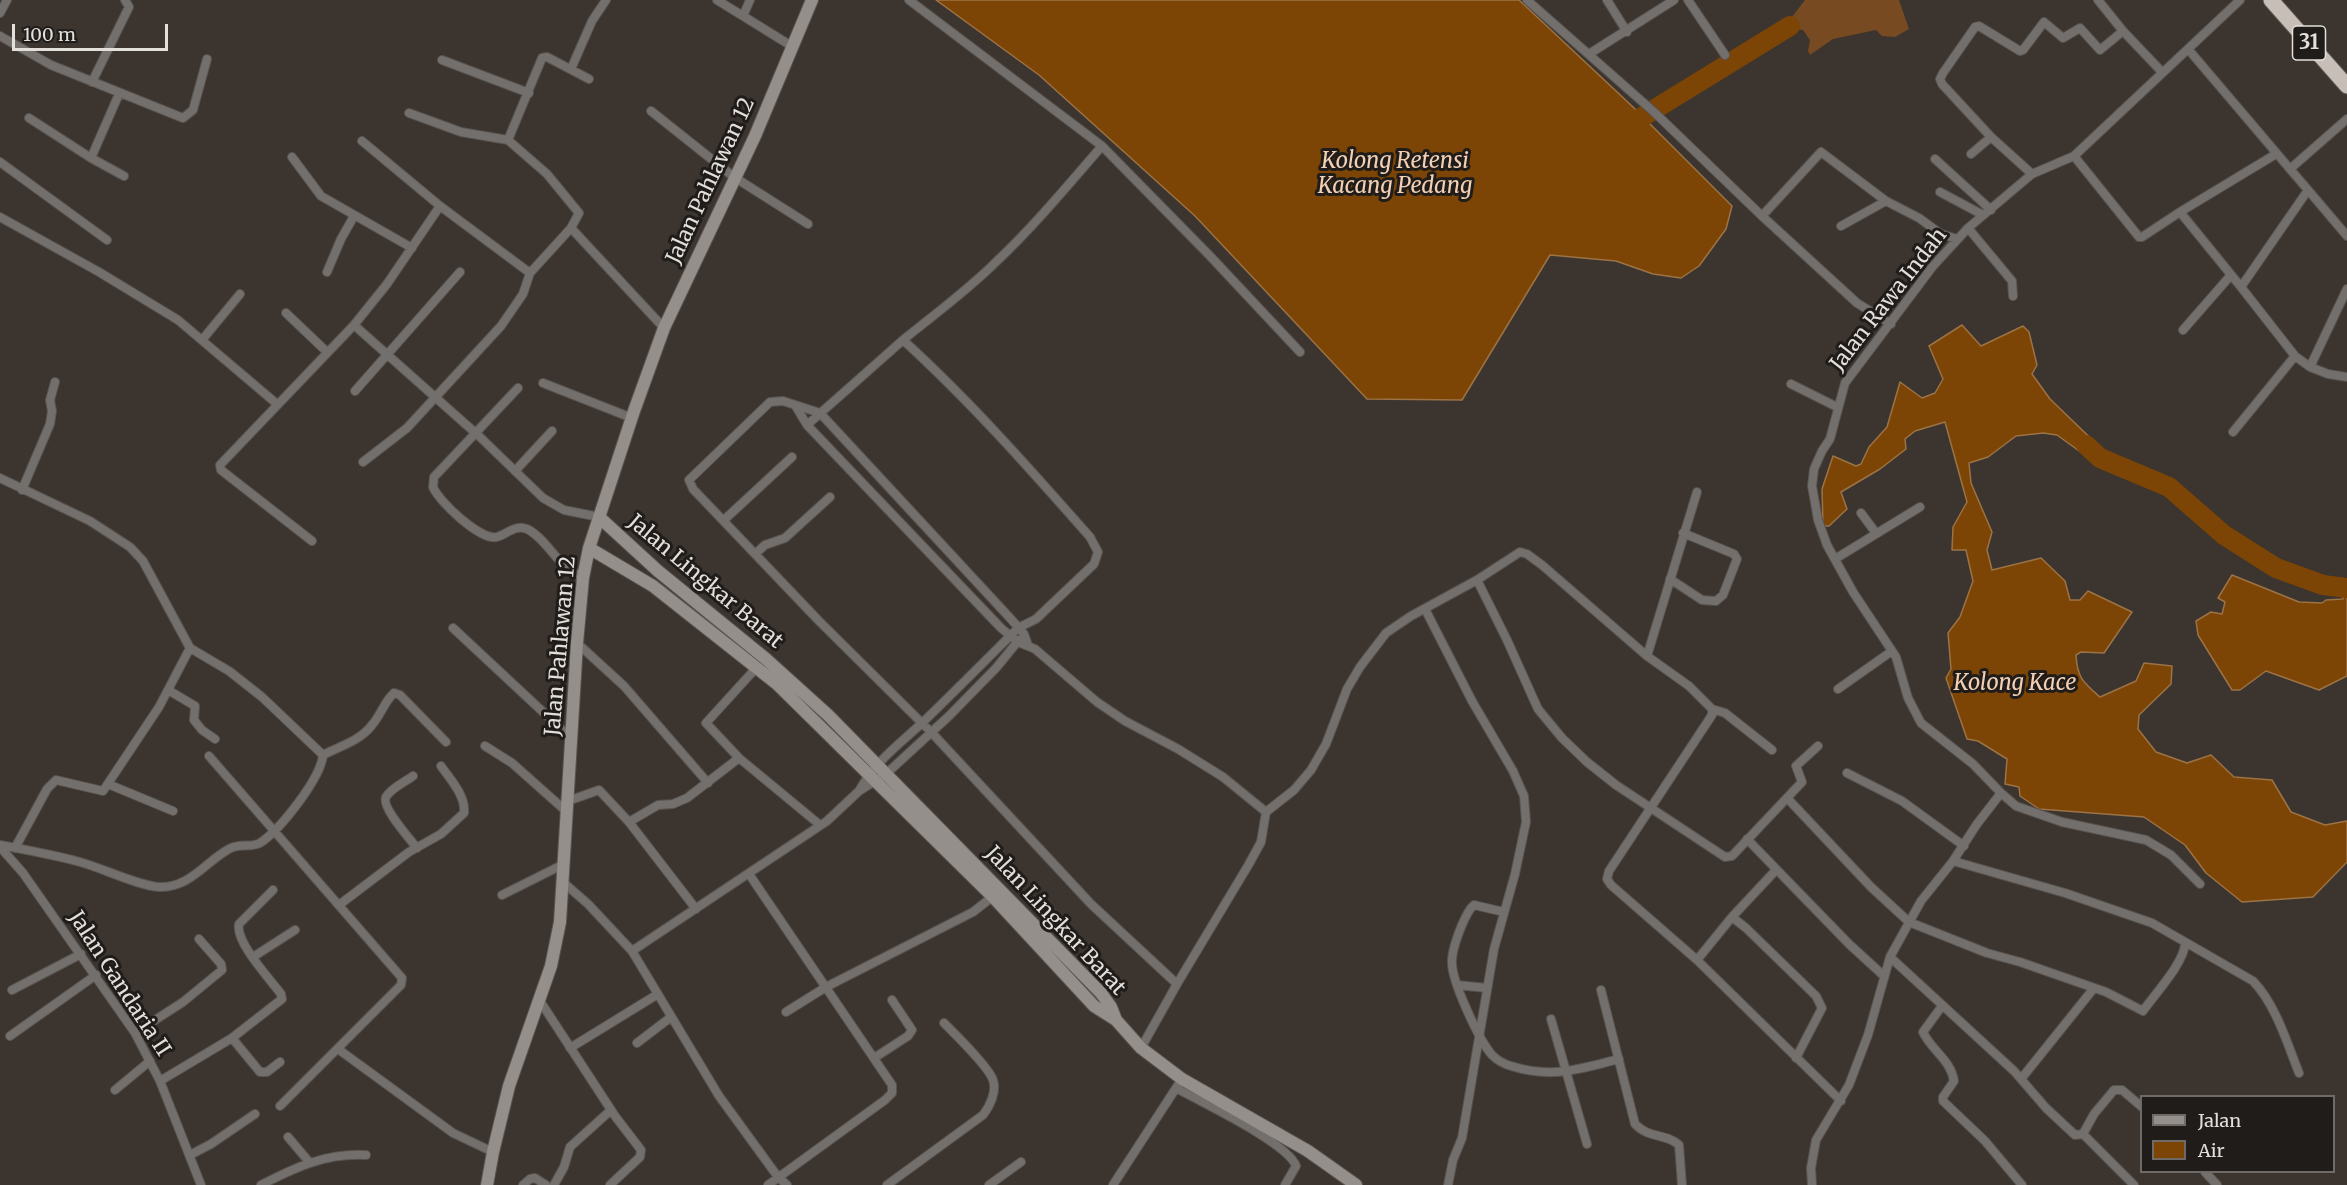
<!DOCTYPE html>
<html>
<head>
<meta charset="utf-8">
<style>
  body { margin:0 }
  #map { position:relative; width:2347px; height:1185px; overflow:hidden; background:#3b342f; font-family:Merriweather,serif }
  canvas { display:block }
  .legend { position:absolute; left:2140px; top:1095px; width:195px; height:78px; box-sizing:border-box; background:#1f1c1a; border:2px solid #6d6a67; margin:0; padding:8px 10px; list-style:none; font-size:18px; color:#e3dfdb }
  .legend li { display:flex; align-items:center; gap:12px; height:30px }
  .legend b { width:30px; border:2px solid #6d6a67 }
  .scale { position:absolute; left:12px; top:24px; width:156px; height:27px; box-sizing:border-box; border:3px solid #e3dfdb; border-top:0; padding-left:8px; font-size:18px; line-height:21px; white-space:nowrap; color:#e3dfdb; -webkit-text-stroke:4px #1f1c1a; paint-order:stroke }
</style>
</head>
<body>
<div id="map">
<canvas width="2347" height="1185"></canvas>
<ul class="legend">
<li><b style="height:8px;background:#948f8b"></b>Jalan</li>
<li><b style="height:16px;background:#7d4505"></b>Air</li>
</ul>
<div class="scale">100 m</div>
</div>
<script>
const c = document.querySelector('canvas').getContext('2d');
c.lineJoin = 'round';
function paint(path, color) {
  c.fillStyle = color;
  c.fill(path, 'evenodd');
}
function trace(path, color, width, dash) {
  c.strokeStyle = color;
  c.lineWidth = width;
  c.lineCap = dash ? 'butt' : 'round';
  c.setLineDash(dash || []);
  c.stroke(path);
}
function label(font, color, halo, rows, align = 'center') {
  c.font = font + ' Merriweather,serif';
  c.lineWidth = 6;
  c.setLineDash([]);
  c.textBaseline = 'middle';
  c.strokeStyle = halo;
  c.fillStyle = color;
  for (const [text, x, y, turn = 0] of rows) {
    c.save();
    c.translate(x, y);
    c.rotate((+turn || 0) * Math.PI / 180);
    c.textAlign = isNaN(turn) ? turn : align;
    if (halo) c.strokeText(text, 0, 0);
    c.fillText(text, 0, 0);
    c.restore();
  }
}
const green = new Path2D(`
  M1805,0h94l10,29 -14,8 -13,-1 -6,-6 -43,9 -23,16 -2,-4 2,-11 -7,-10 -13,-1 -2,-7z`);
const water = new Path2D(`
  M936,0h583l113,106 100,100 -6,23 -27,37 -18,12 -28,-4 -37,-13 -66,-6 -88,145 -95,-1 -172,-183 -156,-141z
  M1962,325l19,21 42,-20 6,6 8,33 -5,9 18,25 57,55 -3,15 -47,-34 -14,-2 -27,3 -28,21 -19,6 2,20 21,49 -5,18 5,20 49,-12 24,23 5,19h10l8,-9 44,21 -28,41 -23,-1 -5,3c1,23 8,28 24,42l36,-16 8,-18 28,3 -1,18 -32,31 -1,14 18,23 31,11 24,-8 23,22 38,3 19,32 34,13 22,-4v41l-34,35 -71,5 -36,-29 -21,-28 -41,-28 -105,-8 -19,-13 -1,-9 -14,-3 2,-25 -29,-18 -11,-2 -21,-61 5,-9 -3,-36 12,-16 13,-36 -7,-31h-14l1,-23 14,-25 -22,-80 -30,9 -10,8 1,10 -26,20 -39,23 6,17 -18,17h-6l-1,-37 11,-33 23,10 5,-2 8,-17 18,-20 13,-45 22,16 13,-5 8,-14 -14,-33z
  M2232,575l67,27 23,1 4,-3 17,-1 -1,-6h-18l-3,-12 26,3v92l-28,14 -53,-19 -26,19h-8l-34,-55 -2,-14 15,-9 11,2 3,-12 -7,-4z`);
const river = new Path2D(`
  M1642,117l148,-91
  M2086,445l14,13 69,29 55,48 52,33 47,17 24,3`);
const street = new Path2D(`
  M717,0l26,16
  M750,0l-7,16 50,31
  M1527,0l127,112 108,104 95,87 34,21
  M1607,0l20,32
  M1688,0l37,55
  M2098,0l25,31
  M0,13l7,-13
  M0,36l51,29 132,53 10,-8 14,-51
  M2188,49l102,120 57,-50
  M1589,54l85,-54
  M442,60l87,33
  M571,69l21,-48 14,-21
  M92,82l37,-75 -4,-7
  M651,111l83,66 74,47
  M409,113l52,19 47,8 39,34 32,39 -8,15 93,100
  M29,118l62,40 33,18
  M508,140l34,-82 5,-1 42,22
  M362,141l78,65 90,67
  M1102,146l108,110 90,96
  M1971,154l20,-17
  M2074,156l65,81h3l38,-25
  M292,157l29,39 91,52
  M91,158l28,-64
  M1935,159l56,51
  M0,162l107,78
  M2290,169l18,21 -67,97 54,69 15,11 37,-78
  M2032,174l-41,-37 -49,-53 -2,-5 3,-6 32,-46 4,-1 41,25 3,-1 21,-28 19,16 17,-10 20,22 23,-19 39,41
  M2308,190l39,46
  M1940,192l43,23
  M1762,216l59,-64 65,49 33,17 22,16 16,5
  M0,217l99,55 79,48 99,84
  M1841,226l45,-25
  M1968,228l44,53 1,15
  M327,272l14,-33 13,-23
  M2241,287l-61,-75 96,-58
  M286,313l41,39
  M354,325l126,112 63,61 21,12 35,7
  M2183,330l48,-55
  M202,340l38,-46
  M2310,367l18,7 19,3
  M543,383l89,35
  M1791,384l46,23
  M518,388l-84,89 -1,10c6,15 48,54 64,50 10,-3 19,-13 30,-8 13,6 23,22 33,32 7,7 15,12 23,17
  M355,391l105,-119
  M795,405l12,20 194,203 17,14 17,7 62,53 28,19 53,28 45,28 43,35
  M807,425l96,-85
  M2233,432l62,-76
  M363,462l44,-34 94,-102 22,-32 7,-21 41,-45
  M515,471l37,-40
  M0,478l90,43 40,26 13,14 47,87 39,23 33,26 61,58
  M22,490l28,-66 2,-13 -2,-11 5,-18
  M1861,513l15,20
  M724,520l68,-63
  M312,541l-91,-71 -1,-5 134,-140 33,-41 53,-78
  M755,554l10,-9 20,-7 45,-41
  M1835,559l85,-52
  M1670,579l32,21 14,1 7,-6 14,-36 -3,-5 -51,-21
  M1477,580l30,60 31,69 24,29 25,24 29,23 109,72 7,-1 70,-74 -6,-16 22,-20
  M1425,609l47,92 41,70 11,25 2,26 -11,52 -21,75 -32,189 -9,22 -5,25
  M453,628l119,111
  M577,643l47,43 84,97
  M1028,645l-4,-11 -14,-16 -190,-205 -37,-12 -13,1 -81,78 4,9 126,132 113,112 159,171 86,80
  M1647,656l50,-164
  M757,667l-51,56 33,35 81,67
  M1838,689l54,-38
  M168,690l27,16 -1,14 8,10 13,9
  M1712,709v6l-103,156 -2,8 4,6 86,75 144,141
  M485,746l27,17 55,49
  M209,756l193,222 -1,7 -121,121
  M1847,773l55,28 62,45
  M413,776c-8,6 -22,12 -27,21 -5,10 24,42 31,51
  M108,784l65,27
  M859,791c15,-28 39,-46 62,-67 30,-29 60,-59 89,-88l8,-8 18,-9 58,-55 4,-12 -8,-15c-60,-68 -120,-136 -187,-197 32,-26 65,-50 94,-79 38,-36 71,-76 105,-115l-193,-146
  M1788,799l83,88 38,35 78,31 33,9 86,30 37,19c11,-16 42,-49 42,-68
  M568,801l31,-11 30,32 29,-17 15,-1 14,-6 52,-40
  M629,822l67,87
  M1747,839l102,105 35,32
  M0,845c27,5 54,10 80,17 22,6 59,24 79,25 31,1 46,-25 70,-38 10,-6 22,-1 31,-6 20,-13 61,-65 63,-88 17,-9 37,-14 49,-30 9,-10 12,-23 22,-32l6,2 46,47
  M0,847l23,26 112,160 25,48 41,104
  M15,848l32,-59 9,-9 47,11 56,-84 31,-59
  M1953,861l112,32 87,30 101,58c23,24 34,62 46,92
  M749,874l143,211v8l-7,7 -117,85
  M564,883l24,21 44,47 87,145 59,81 9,8
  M2200,884l-29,-29 -25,-15 -84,-18 -46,-16 -15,-13 -28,-29 -52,-41 -13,-25 -12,-41 -43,-65 -26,-47 -9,-25 -6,-34 2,-17 8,-18 8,-12 15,-56 88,-117 35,-38 64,-54 42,-18 166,-156
  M502,895l62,-31
  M339,905l70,-53 32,-18 23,-21c2,-17 -14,-34 -23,-47
  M1504,912l-30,-7 -3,3c-8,11 -20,42 -19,55 0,19 27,77 40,92 5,5 12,9 19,11 41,13 68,3 108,-7
  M1732,917l44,-47
  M632,951l195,-130 32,-30 27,-17 63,-58 47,-48 23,-28
  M253,957l42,-27
  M1890,957l124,114 32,37 29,27 8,-1 11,-20 20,-24h8l20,17
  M1697,960l35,-43 14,11 70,68 6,12 -26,50
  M1457,985l30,3
  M12,990l69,-36
  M1601,990l34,134c14,15 31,9 44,21l3,40
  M540,1001l75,115 26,34 -1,7 -30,28
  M1942,1006l-19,26c8,18 28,28 31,49l-11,16v4l42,40 37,44
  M786,1012l40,-25 147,-75 23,-18
  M1551,1019l36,125
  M135,1033l48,-31 39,-32 -1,-6 -22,-25
  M10,1036l86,-61
  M232,1038l28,34h7l13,-10
  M637,1043l34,-26
  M570,1048l88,-54
  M1141,1048l36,-64 72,-120 12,-22 5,-30 28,-22 17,-20 15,-26 21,-55 13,-22 26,-34 25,-17 66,-36 43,-28 7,2 15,11 105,91 42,30 23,23 13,4 47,37
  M338,1049l115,84 40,19
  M874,1058l34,-22 4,-6 -20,-30
  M2021,1079l73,-91
  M160,1081l72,-43 50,-39 -1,-5c-11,-15 -46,-52 -42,-70l34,-34
  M1176,1088c25,14 112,55 120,78l-11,19
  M115,1090l35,-29
  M2083,1134l51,51
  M288,1137l22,26
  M190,1155l21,-11 44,-30
  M2205,1172l12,13
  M261,1185c35,-18 65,-32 105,-30
  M523,1185l7,-6 5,-1 11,7
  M554,1185l10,-18 6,-20 41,-37
  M887,1185l96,-70c7,-9 14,-24 10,-35 -4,-13 -38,-46 -49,-57
  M989,1185l32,-23
  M1113,1185l65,-100
  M1812,1185l-1,-17 5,-28 33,-55 19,-50 22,-78 31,-56 32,-40 24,-37 24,-31`);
const secondary = new Path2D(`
  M599,517l59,54 108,88 62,56 273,278 10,14 5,13
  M589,548l64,38 124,98 216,213 101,109 22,14 25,28 41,31 126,72 48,34
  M487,1185l6,-33 16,-66 42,-120 9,-44 17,-279 6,-65 6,-30 45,-137 30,-83 91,-192 57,-136`);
const highway = new Path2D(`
  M2271,0l76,86`);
const shields = [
  [2309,43,33]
];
const shieldNames = [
  ["31",2309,43]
];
const streetNames = [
  ["Jalan Pahlawan 12",711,181,-65],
  ["Jalan Rawa Indah",1889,300,-52],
  ["Jalan Lingkar Barat",705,582,40],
  ["Jalan Pahlawan 12",561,646,-85],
  ["Jalan Lingkar Barat",1055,921,47],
  ["Jalan Gandaria II",119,984,57]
];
const waterNames = [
  ["Kolong Retensi",1395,162],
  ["Kacang Pedang",1395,187],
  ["Kolong Kace",2015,684]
];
paint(green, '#774a21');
paint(water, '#7d4505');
trace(water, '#9c7345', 1.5);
trace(river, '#7d4505', 20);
trace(street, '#59534e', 10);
trace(secondary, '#59534e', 14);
trace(highway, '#59534e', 17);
trace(street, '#726f6d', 8);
trace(secondary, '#948f8b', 12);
trace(highway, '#c6beb7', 15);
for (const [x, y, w] of shields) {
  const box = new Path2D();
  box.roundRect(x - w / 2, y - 17, w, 34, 4.5);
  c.fillStyle = '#1f1c1a';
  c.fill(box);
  trace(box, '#e3dfdb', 1.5);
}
label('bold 20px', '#e3dfdb', null, shieldNames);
label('21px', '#e3dfdb', '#1f1c1a', streetNames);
label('italic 22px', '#f3d0b5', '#1f1c1a', waterNames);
</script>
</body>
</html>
